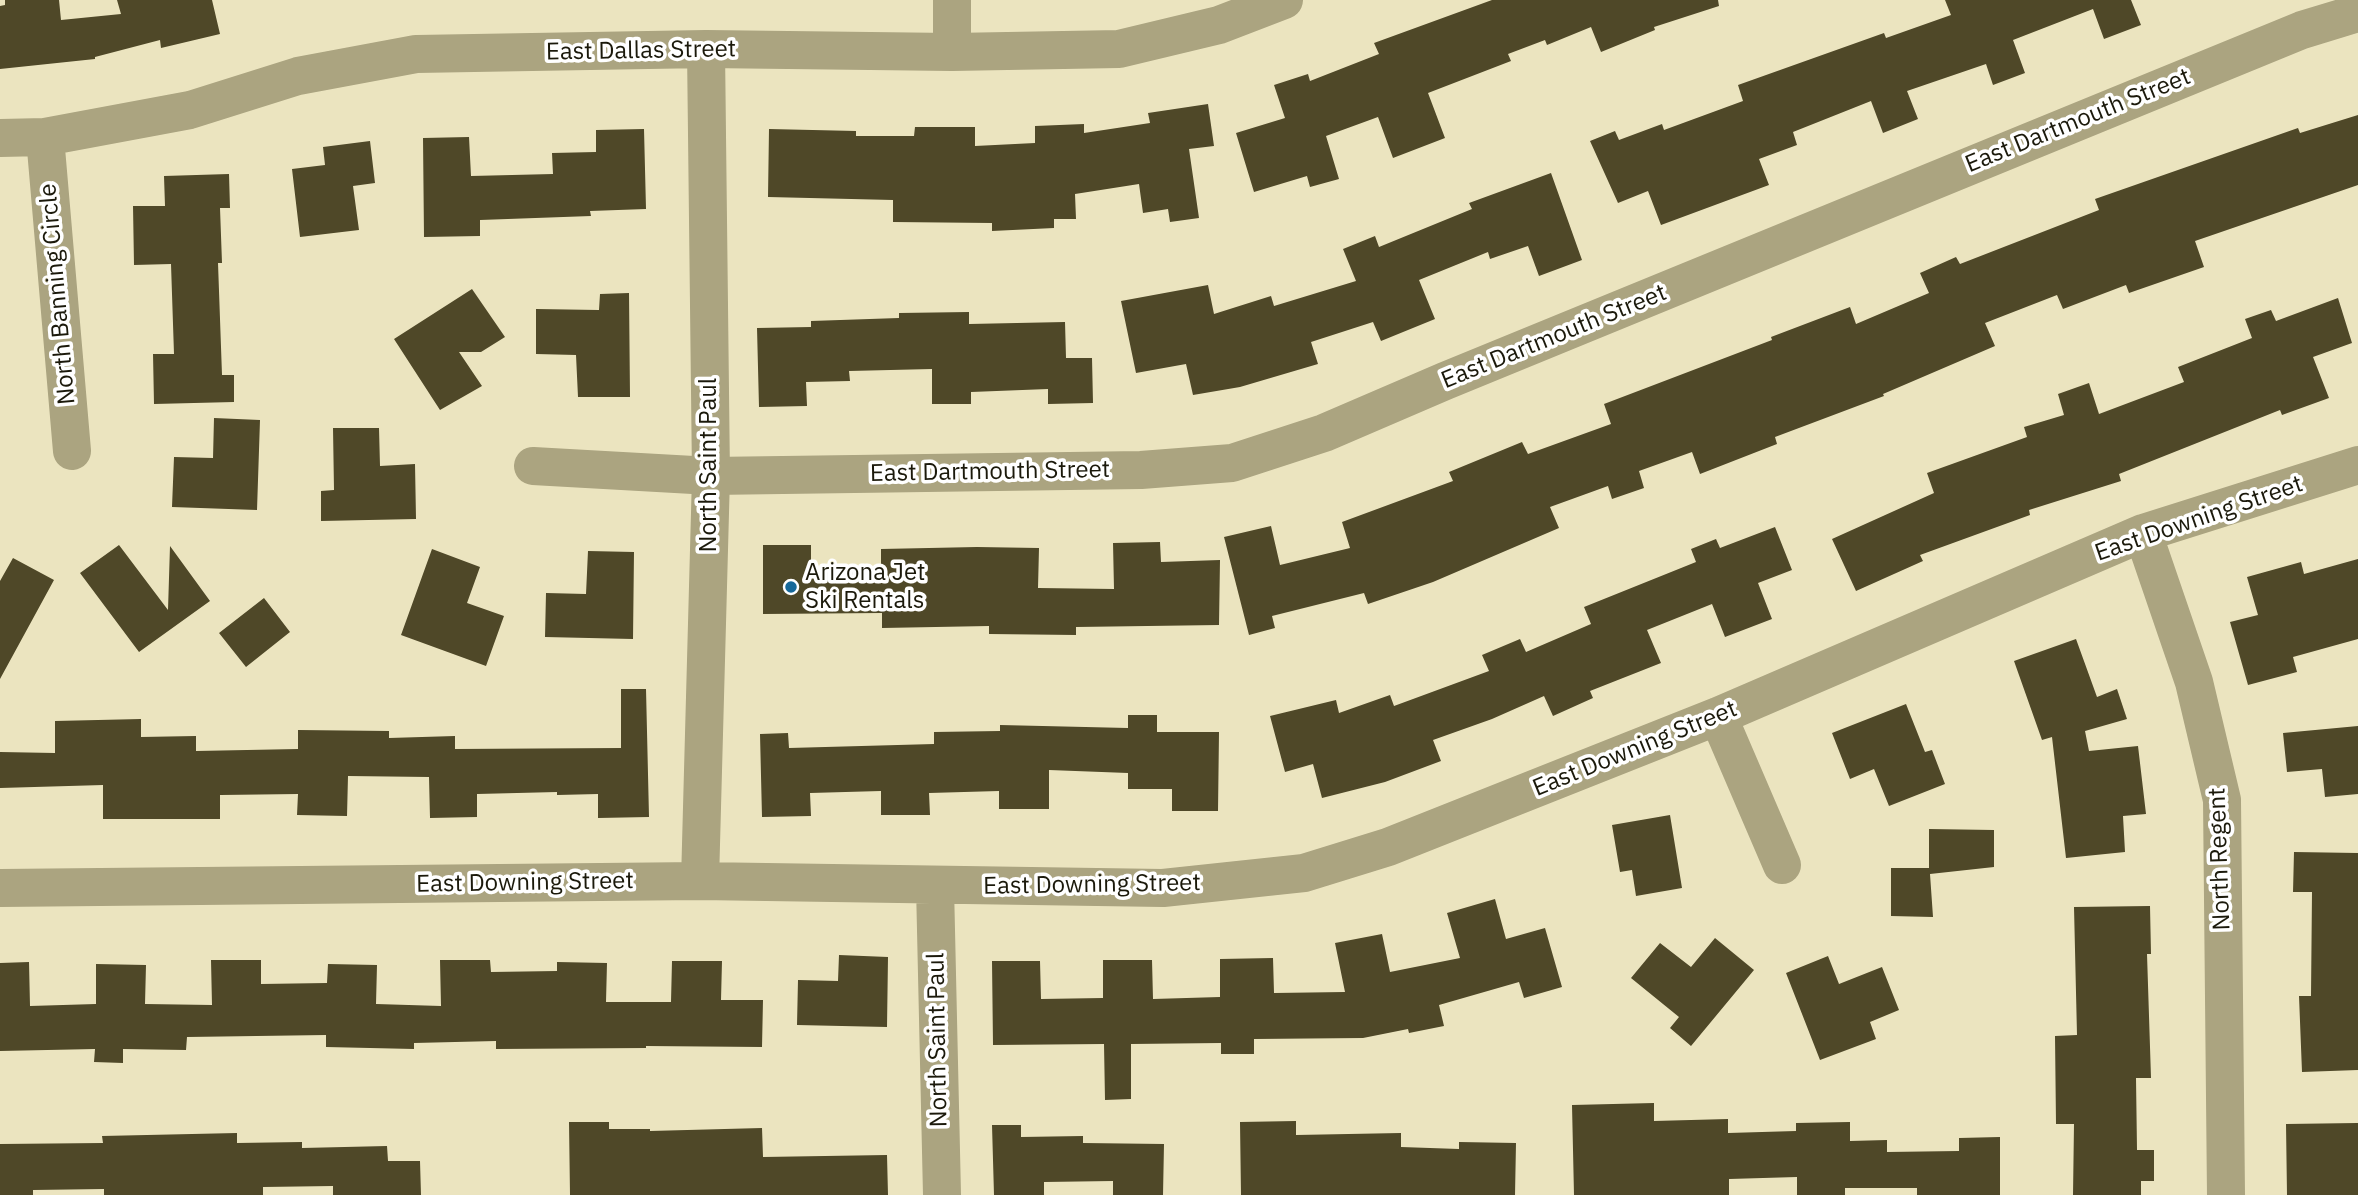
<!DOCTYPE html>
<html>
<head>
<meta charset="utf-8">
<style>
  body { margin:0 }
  canvas { display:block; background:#ebe4bf }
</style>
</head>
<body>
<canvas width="2358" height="1195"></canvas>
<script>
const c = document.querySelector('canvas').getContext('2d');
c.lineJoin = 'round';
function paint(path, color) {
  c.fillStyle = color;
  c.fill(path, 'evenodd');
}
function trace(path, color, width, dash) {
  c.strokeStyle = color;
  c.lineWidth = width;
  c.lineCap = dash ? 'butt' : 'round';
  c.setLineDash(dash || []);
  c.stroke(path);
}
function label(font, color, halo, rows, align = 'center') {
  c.font = font + ' "IBM Plex Sans",sans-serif';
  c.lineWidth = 7;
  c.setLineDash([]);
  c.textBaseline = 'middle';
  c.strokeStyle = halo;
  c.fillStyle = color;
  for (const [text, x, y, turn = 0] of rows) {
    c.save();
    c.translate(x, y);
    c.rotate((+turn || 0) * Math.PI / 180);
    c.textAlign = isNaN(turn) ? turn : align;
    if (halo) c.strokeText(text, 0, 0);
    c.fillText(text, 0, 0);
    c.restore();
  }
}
const building = new Path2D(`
  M5,0h54l2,20 60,-6 -4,-14h95l8,34 -59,14 -1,-8 -65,17v2l-95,10v-63l5,-1z
  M1492,0h226l1,6 -65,21 1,3 -54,22 -10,-25 -44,18 -2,-5 -37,14 3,7 -83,32 17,45 -52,20 -15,-41 -52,19 13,43 -29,8 -3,-11 -53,16 -18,-59 49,-15 -11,-33 34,-11 2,7 69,-27 -5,-11z
  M1945,0h186l10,25 -37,14 -11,-30 -80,31 12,33 -32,12 -7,-21 -79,27 11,28 -35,14 -12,-32 -78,31 4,13 -38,14 10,26 -108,40 -13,-34 -30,12 -28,-62 25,-10 4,9 43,-16 2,6 79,-29 -5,-16 146,-52 2,5 65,-23z
  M1208,104l6,42 -25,3 10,69 -29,4 -2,-13 -25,4 -4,-29 -64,10 1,25h-22v9l-62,3v-8l-99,-1v-22l-125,-3 1,-68 87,2v5h58l1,-9h60v19l60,-3v-17l49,-2v9l66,-10 -2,-10z
  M2358,115v70l-163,56 9,26 -75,26 -3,-8 -63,24 -6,-14 -72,28 10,23 -112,48 1,2 -109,41 2,7 -77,30 -8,-22 -53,19 5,17 -32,11 -4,-13 -58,21 9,21 -126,54 -65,22 -4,-11 -92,23 3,12 -26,7 -25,-98 47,-11 9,39 70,-17 -8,-26 111,-41 -4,-9 73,-30 6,12 83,-30 -7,-20 168,-64 -1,-3 79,-30 6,17 73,-31 -9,-20 36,-16 4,7 139,-54 -4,-11 203,-71 2,5z
  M644,129l2,80 -56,2 1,5 -111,4v16l-56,1 -1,-99 46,-1 2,39 82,-2 -1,-21 44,-1v-22z
  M370,141l5,42 -22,3 6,44 -59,7 -8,-68 33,-4 -2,-18z
  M1551,173l31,87 -43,16 -11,-30 -38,13 -2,-7 -69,28 16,39 -54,22 -8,-19 -62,20 7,22 -78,23 -47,8 -7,-31 -50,9 -15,-72 87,-16 6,29 57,-18 3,10 82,-25 -13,-32 32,-13 4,11 93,-38 -3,-6z
  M229,174l1,34h-10l2,55h-4l4,112h12v27l-80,2 -1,-50h21l-3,-90 -37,1 -1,-59h32l-1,-30z
  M472,289l33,48 -24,15h-22l23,34 -42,24 -46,-71z
  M629,293l1,104h-52l-2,-42 -40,-1v-45l63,1 1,-16z
  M2338,298l14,45 -39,14 16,41 -47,17 -2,-5 -161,64 2,7 -92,29 1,5 -110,40 3,6 -67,30 -24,-52 102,-46 -7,-20 100,-36 -3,-10 40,-12 -6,-21 31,-11 10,31 85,-32 -6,-15 74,-29 -7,-19 26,-9 5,11z
  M969,312v12l96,-2 1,36h26l1,45 -45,1v-15l-77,3v12h-39v-35l-83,2 1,10 -44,1 1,24 -48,1 -2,-79 54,-1v-6l88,-3v-5z
  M214,418l46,2 -3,90 -85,-3 2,-50 39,1z
  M333,428h46l1,38 35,-2 1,55 -95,2v-30l13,-1z
  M1775,527l17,43 -34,13 14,36 -47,18 -13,-33 -65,26 14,33 -71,28 3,7 -40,18 -9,-20 -52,23 -59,21 8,21 -56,21 -63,16 -9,-34 -28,8 -15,-56 66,-16 3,13 51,-18 4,11 95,-35 -7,-16 38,-16 6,13 65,-28 -7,-17 112,-45 -5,-13 25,-10 4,9z
  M1160,542l1,20 59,-2 -1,65 -143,2v8l-87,-1v-8l-107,2v-15l-119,1v-69h48v24l70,-1v-19l96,-2 62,1 -1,40 76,1 -1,-46z
  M119,545l49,65 2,-64 40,55 -71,51 -59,-79z
  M432,549l48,18 -13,36 37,13 -18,50 -85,-31z
  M588,551l46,1 -1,87 -88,-2 1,-44 40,1z
  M13,558l41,22 -54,99v-98z
  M2358,559v80l-65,18 4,15 -49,13 -18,-63 28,-7 -11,-38 54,-15 3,12z
  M264,598l26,34 -44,35 -27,-34z
  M2076,639l21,58 20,-8 10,30 -42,12 4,20 49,-5 8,68 -23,2 2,36 -59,6 -14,-121 -10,3 -28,-79z
  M621,689h25l3,128 -51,1v-24l-41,1v-3l-80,2v23l-47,1 -1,-41 -81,-1 -1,40 -50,-1 1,-21 -78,1v24h-117v-34l-103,3v-36l55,1v-32l86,-2v18l55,-1v15l102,-2v-19l91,1v7l66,-2v13l166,-1z
  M1906,704l19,48 7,-2 13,34 -56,22 -15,-37 -24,10 -18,-46z
  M1128,715h29v17h62l-1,79h-46v-22h-44v-16l-79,-3v39h-50v-18l-70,2 1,22h-49v-24l-71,2 1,23 -49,1 -2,-83 28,-1 1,15 145,-4v-12l66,-1v-6l128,3z
  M2358,726v68l-33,3 -3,-28 -35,3 -4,-39z
  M1670,815l12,73 -46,8 -4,-26 -12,2 -8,-47z
  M1929,829l65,1v37l-64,7 3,43 -42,-1v-48h38z
  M2294,852l64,1v217l-56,2 -3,-76h12l1,-104h-19z
  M1495,899l11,40 39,-11 17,59 -38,11 -5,-16 -80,23 5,21 -35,7 -1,-4 -45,9 -109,1v15h-33v-11l-90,1v55l-26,1 -1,-56 -111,1 -1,-84h48l1,38 62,-1v-38h49l1,39 67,-2v-38l53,-1 1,35 71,-1 -10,-49 47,-9 8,38 70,-14 -13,-45z
  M2150,906l1,48h-4l4,124h-15l1,72h17v31h-13v14h-68l1,-71h-18l-1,-88 22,-1 -3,-128z
  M1715,938l39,32 -63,76 -21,-18 9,-11 -48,-39 29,-35 31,24z
  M839,955l49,2 -1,70 -90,-2 1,-45 40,1z
  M1828,956l11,28 43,-17 17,43 -29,12 6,17 -56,21 -34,-87z
  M211,960h50v24l66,-1 1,-19 49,1 -1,39 65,2 -1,-46h50l1,12 66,-1v-9l50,1 -1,39h65l1,-41h50l-1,39h42l-1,47 -116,-1v2l-150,1v-8l-82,2v6l-88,-2v-12l-139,2 -1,13 -63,-1v14l-29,-1 1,-13 -95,2v-88l29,-1 1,44 66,-2v-40l50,1 -1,39 67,1z
  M1654,1103v18l74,-2v14l68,-2v-8l54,-1v19l37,-1v12l72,-1v-13l41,-1v58h-83v-7h-72v7h-48v-18l-68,2v16h-155l-2,-90z
  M1296,1121v14l105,-2v14l58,2v-7l57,1 -1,52h-274l-1,-73z
  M569,1122h40v7h41v2l112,-3 1,29 124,-2 1,40h-318z
  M2358,1123v72h-71l-1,-71z
  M992,1125h29v12l62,-1v7l81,1 -1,51h-50v-14l-69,1v13h-50z
  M237,1133v10l65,-1v6l85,-2 1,15h32l1,34h-88v-9l-70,1v8h-159v-6l-71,1v5h-33v-51l103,-1 -1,-7z`);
const minor = new Path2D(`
  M952,0v52
  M45,137l27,314
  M0,138l45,-1 145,-27 108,-34 118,-22 290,-5 246,3 167,-3 100,-24 65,-25
  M533,466l178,10 430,-6 91,-7 92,-30 121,-52 857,-351 56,-17
  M2143,533l51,149 28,118 4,395
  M1718,716l64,149
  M700,881l11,-405 -5,-427
  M935,886l7,309
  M0,888l700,-7 463,7 141,-15 84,-26 330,-131 425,-183 215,-68`);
const markers = [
  [791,587,7,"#166899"]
];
const streetNames = [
  ["East Dallas Street",641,51,-1],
  ["East Dartmouth Street",2078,121,-22],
  ["North Banning Circle",58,294,-95],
  ["East Dartmouth Street",1554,337,-22],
  ["North Saint Paul",709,465,-90],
  ["East Dartmouth Street",990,472,-1],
  ["East Downing Street",2199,519,-19],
  ["East Downing Street",1635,749,-22],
  ["North Regent",2220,859,-92],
  ["East Downing Street",525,883,-1],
  ["East Downing Street",1092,885,-1],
  ["North Saint Paul",938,1040,-91]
];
const poiNames = [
  ["Arizona Jet",805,573],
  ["Ski Rentals",805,601]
];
paint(building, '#4f4828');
trace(minor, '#aba480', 38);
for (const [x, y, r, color] of markers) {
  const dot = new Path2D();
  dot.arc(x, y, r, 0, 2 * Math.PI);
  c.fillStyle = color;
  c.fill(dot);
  trace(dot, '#fff', 2.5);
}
label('24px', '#1b190b', '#fff', streetNames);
label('24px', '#1b190b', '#fff', poiNames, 'left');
</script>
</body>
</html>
